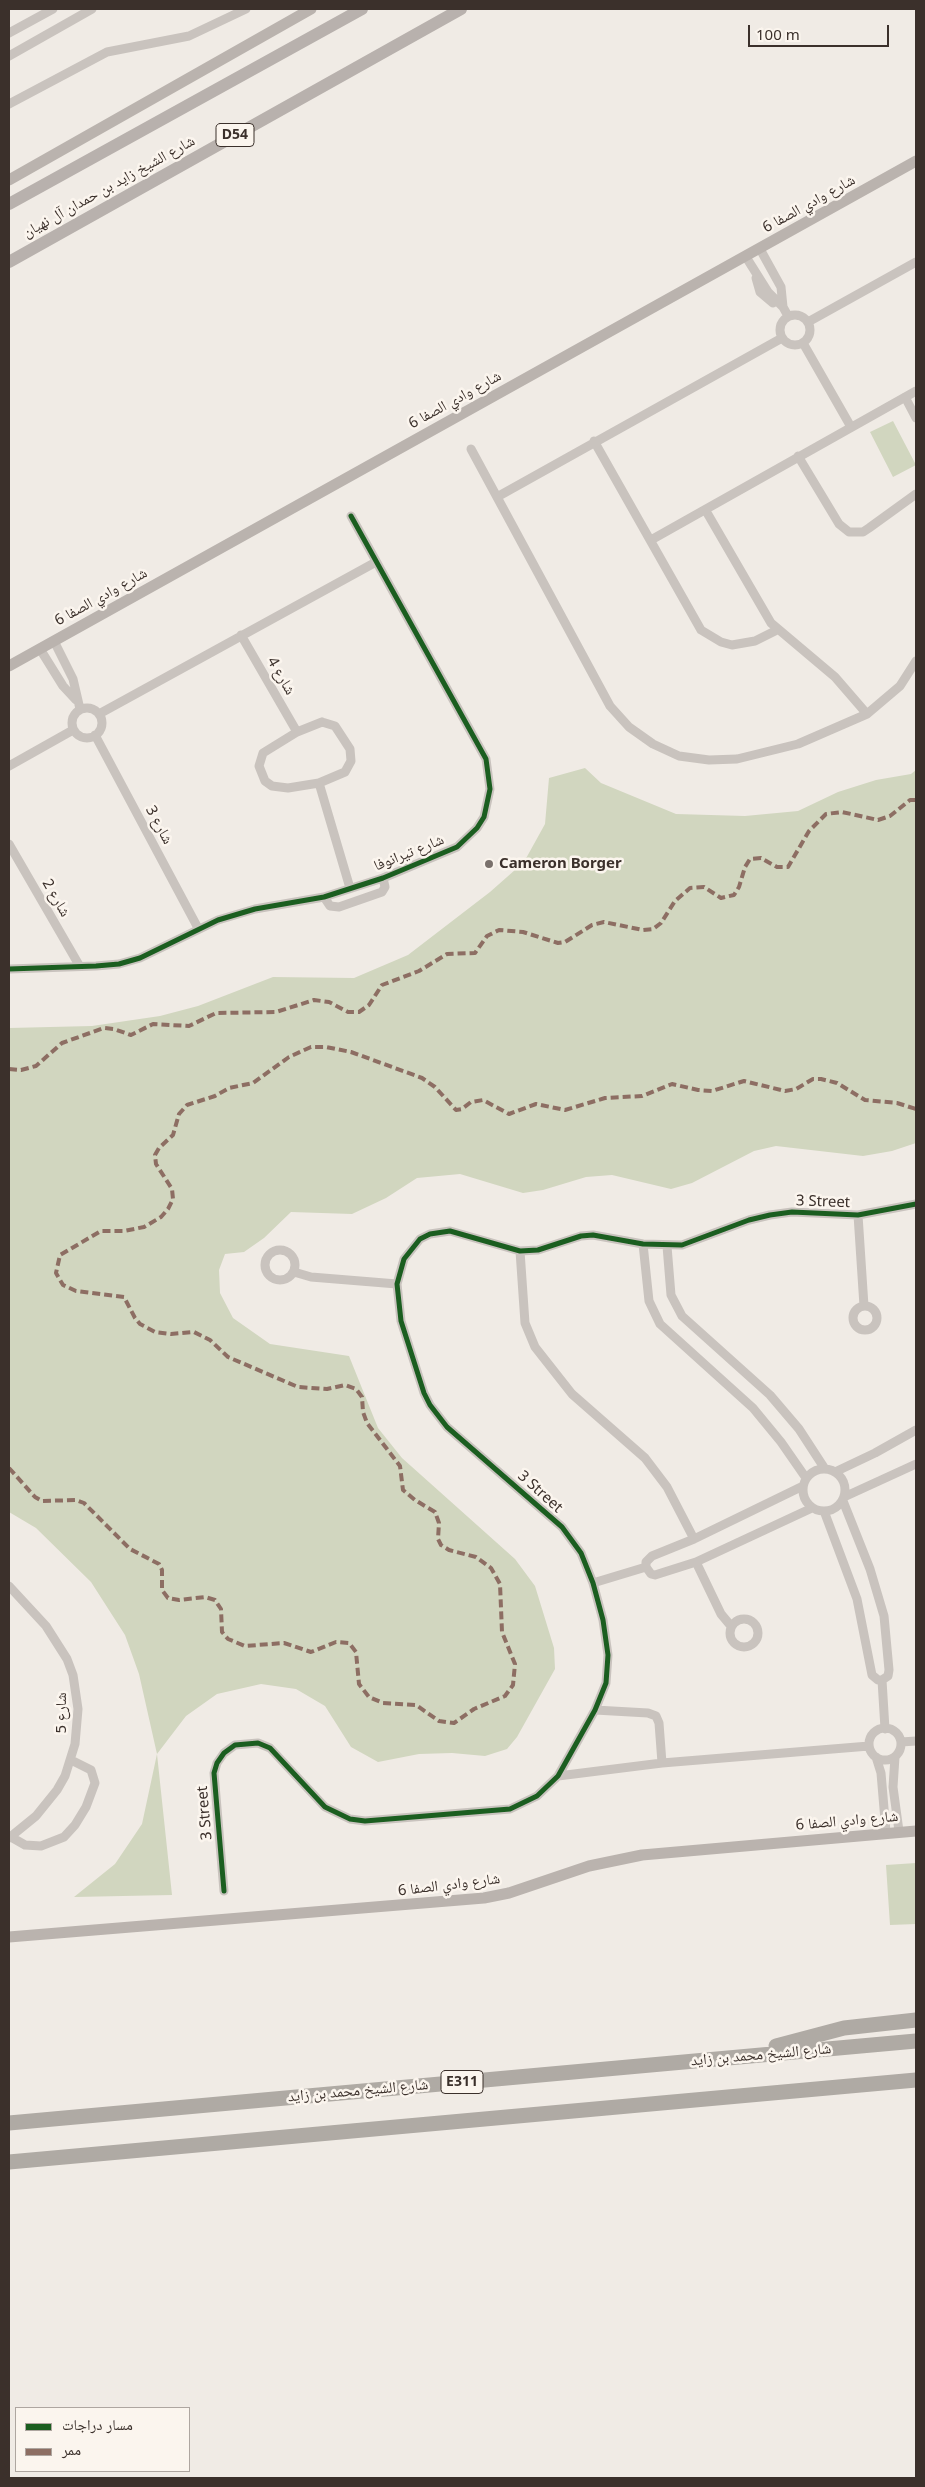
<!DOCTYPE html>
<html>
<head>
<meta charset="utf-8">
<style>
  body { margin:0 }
  #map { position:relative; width:925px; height:2487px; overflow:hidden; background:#f0ebe5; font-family:"Noto Sans","Noto Naskh Arabic",sans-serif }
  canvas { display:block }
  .frame { position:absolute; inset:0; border:10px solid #3b302b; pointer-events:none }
  .legend { position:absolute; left:15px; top:2407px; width:175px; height:65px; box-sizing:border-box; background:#fbf5ee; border:1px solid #aea6a0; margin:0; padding:6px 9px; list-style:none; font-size:15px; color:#3b302b }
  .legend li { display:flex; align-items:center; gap:10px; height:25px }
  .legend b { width:25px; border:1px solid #aea6a0 }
  .scale { position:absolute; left:748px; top:25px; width:141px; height:22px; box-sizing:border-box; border:2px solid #3b302b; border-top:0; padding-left:6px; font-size:15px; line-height:18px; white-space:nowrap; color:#3b302b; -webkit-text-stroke:4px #fbf5ee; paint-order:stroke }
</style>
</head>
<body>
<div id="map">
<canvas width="925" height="2487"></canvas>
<div class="frame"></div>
<ul class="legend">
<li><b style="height:6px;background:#1b5e20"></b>مسار دراجات</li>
<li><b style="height:6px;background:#8d6e63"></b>ممر</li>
</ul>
<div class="scale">100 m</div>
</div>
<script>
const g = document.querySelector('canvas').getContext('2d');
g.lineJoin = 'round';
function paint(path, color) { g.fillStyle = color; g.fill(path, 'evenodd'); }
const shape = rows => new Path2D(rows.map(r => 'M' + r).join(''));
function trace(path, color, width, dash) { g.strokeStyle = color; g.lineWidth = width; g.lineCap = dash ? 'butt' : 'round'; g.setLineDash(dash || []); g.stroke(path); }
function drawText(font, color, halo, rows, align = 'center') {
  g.font = font + ' "Noto Sans","Noto Naskh Arabic",sans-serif'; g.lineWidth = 5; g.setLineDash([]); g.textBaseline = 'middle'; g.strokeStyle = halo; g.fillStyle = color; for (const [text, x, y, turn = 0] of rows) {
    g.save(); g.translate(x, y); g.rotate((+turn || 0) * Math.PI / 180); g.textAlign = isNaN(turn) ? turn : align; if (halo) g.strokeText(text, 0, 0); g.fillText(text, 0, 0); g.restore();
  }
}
paint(shape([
  [893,421,916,465,893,477,870,432],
  [585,768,601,783,676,814,745,816,798,811,838,792,876,780,911,774,916,770,916,1143,892,1151,863,1156,776,1146,754,1151,692,1183,671,1189,612,1175,586,1177,543,1190,523,1193,460,1174,417,1178,386,1198,352,1214,291,1212,264,1238,244,1252,225,1254,219,1270,220,1293,233,1318,270,1344,349,1356,378,1428,402,1458,515,1559,535,1586,554,1648,555,1669,517,1737,507,1749,485,1756,452,1753,419,1754,378,1762,351,1747,325,1706,296,1689,261,1684,217,1694,186,1716,157,1754,172,1895,74,1897,115,1864,142,1824,157,1754,139,1674,125,1635,91,1582,36,1528,9,1512,9,1028,92,1026,160,1016,198,1006,273,977,354,978,408,955,490,892,524,862,545,824,549,778],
  [916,1863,916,1924,890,1925,886,1865]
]), '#d1d6bf');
trace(shape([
  [9,33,53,9],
  [9,56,92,9],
  [9,104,107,52,189,36,246,9],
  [760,249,781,287,783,307],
  [746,257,768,292,783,307,788,316],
  [756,278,760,292,773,303],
  '780 330a15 15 0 1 1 30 0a15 15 0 1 1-30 0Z',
  [808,322,916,262],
  [803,343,851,427],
  [905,397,916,418],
  [594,441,701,630,721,642,732,645,755,641,777,630],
  [471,449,610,706,629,727,653,744,679,756,709,760,737,759,798,744,867,714,900,686,916,661],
  [798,456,839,524,849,532,863,532,869,528,916,494],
  [497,497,782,338],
  [706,511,771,623,835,677,867,714],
  [651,540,916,391],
  [241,635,297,732],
  [54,641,73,679,80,709],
  [40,649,63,686,76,700],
  '72 723a15 15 0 1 1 30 0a15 15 0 1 1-30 0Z',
  [99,714,376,562],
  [322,722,335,726,350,749,351,761,345,772,319,783,288,788,272,786,265,781,259,766,263,753,297,732,322,722],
  [95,735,198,928],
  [9,766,73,730],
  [319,783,350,888],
  [9,844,79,965],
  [324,897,330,906,339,907,382,892,385,887,383,878],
  [9,969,96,966,119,964,140,958,218,920,255,909,324,897,383,878,457,847,477,828,484,817,490,789,486,759,351,516],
  [858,1215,864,1306],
  [643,1244,649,1301,660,1324,753,1408,781,1442,806,1478],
  [667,1246,671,1295,682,1316,770,1395,799,1429,825,1469],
  '265 1265a15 15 0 1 1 30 0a15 15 0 1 1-30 0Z',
  [520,1251,525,1323,535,1347,572,1394,645,1458,667,1487,694,1539],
  [294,1272,311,1277,397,1284],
  '853 1318a12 12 0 1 1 24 0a12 12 0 1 1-24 0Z',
  '803 1490a21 21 0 1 1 42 0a21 21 0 1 1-42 0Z',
  [835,1472,875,1453,916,1430],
  [803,1486,694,1539,652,1556,646,1562,646,1567,651,1574,655,1575,696,1562,812,1508],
  [844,1497,916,1464],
  [824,1511,857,1599,872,1675,878,1680,882,1680,888,1676,889,1670,884,1616,870,1569,843,1501],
  [696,1562,721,1614,731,1626],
  [593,1583,646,1567],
  [9,1586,46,1626,67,1659,73,1675,78,1709,75,1744,65,1776,57,1790,36,1816,9,1838],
  '730 1633a14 14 0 1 1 28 0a14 14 0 1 1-28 0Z',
  [882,1680,885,1729],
  [595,1710,648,1713,656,1716,659,1723,662,1763],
  '869 1744a16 16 0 1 1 32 0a16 16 0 1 1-32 0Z',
  [901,1742,916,1741],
  [876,1757,881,1773,886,1832],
  [895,1757,893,1787,899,1831],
  [558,1776,662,1763,869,1746],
  [11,1837,25,1845,41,1846,64,1837,75,1825,86,1807,95,1783,91,1770,71,1760],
  [224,1891,214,1773,217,1763,224,1753,235,1745,258,1743,270,1748,325,1807,350,1819,365,1821,510,1809,537,1796,558,1776,595,1710,606,1683,608,1655,603,1620,593,1583,581,1553,562,1527,447,1427,430,1405,424,1393,401,1321,397,1284,404,1259,420,1239,430,1234,450,1231,520,1251,538,1250,581,1236,593,1235,643,1244,682,1245,749,1220,770,1215,792,1212,858,1215,916,1204]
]), '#c9c3be', 9);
trace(shape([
  [9,180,311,9],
  [9,666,916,161],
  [9,1937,484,1898,509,1893,589,1866,642,1855,916,1831]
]), '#bab3ae', 11);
trace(shape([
  [9,204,362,9],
  [9,262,461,9]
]), '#b8b1ad', 12);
trace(shape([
  [776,2046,844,2028,916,2020],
  [9,2123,916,2041],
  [9,2162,916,2080]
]), '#afaaa4', 15);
trace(shape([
  [9,1069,21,1070,36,1066,62,1043,104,1028,114,1029,131,1035,153,1024,189,1026,216,1013,276,1012,314,1000,329,1002,348,1012,359,1012,369,1005,382,985,419,971,447,954,475,953,487,936,499,930,523,932,558,943,565,942,592,925,604,922,643,930,653,929,661,923,675,901,690,888,704,887,721,898,734,895,739,887,745,867,750,859,761,858,777,867,788,867,809,831,826,814,842,812,878,820,890,816,910,800,916,800],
  [9,1468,35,1497,42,1501,76,1500,84,1503,130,1549,159,1564,162,1570,162,1590,168,1598,179,1600,205,1597,215,1600,221,1609,222,1632,228,1639,245,1646,284,1643,311,1652,336,1642,349,1643,356,1652,359,1684,369,1697,383,1703,416,1705,439,1721,454,1723,474,1709,505,1696,513,1685,515,1664,502,1632,500,1584,491,1568,476,1557,449,1550,441,1545,438,1539,439,1523,435,1512,415,1500,403,1490,400,1466,367,1423,363,1412,362,1397,356,1389,345,1385,327,1389,298,1387,228,1357,210,1340,194,1332,171,1334,155,1332,140,1324,135,1318,124,1297,76,1291,63,1285,56,1273,60,1255,101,1231,124,1231,144,1227,161,1217,168,1209,173,1199,172,1189,156,1164,155,1155,159,1148,173,1135,179,1114,187,1105,215,1096,229,1088,253,1083,289,1057,311,1047,326,1047,351,1052,422,1078,435,1087,456,1110,462,1109,471,1102,483,1100,509,1114,536,1104,565,1110,605,1098,642,1096,672,1084,698,1090,712,1091,744,1081,785,1091,796,1089,813,1079,821,1079,837,1083,865,1100,897,1103,916,1109]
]), '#8d6e63', 4, [8, 4]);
trace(shape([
  [9,969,96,966,119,964,140,958,218,920,255,909,324,897,383,878,457,847,477,828,484,817,490,789,486,759,351,516],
  [224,1891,214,1773,217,1763,224,1753,235,1745,258,1743,270,1748,325,1807,350,1819,365,1821,510,1809,537,1796,558,1776,595,1710,606,1683,608,1655,603,1620,593,1583,581,1553,562,1527,447,1427,430,1405,424,1393,401,1321,397,1284,404,1259,420,1239,430,1234,450,1231,520,1251,538,1250,581,1236,593,1235,643,1244,682,1245,749,1220,770,1215,792,1212,858,1215,916,1204]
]), '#1b5e20', 5);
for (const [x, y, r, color] of [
  [489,864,5,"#7a716c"]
]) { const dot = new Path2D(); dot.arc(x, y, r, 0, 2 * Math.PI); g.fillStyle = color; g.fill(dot); trace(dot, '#fbf5ee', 2); }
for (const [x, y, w] of [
  [235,135,38],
  [462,2082,42]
]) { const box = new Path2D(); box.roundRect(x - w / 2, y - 11.5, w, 23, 4); g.fillStyle = '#fbf5ee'; g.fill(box); trace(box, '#3b302b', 1); }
drawText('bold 14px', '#3b302b', null, [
  ["D54",235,135],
  ["E311",462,2082]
]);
drawText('15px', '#3b302b', '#fbf5ee', [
  ["شارع الشيخ زايد بن حمدان آل نهيان",109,187,-29],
  ["شارع وادي الصفا 6",809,204,-29],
  ["شارع وادي الصفا 6",455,400,-29],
  ["شارع وادي الصفا 6",101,597,-29],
  ["شارع 4",281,676,60],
  ["شارع 3",159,825,62],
  ["شارع تيرانوفا",409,853,-22],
  ["شارع 2",56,898,60],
  ["3 Street",823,1202,2],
  ["3 Street",540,1492,42],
  ["شارع 5",62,1713,-90],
  ["3 Street",205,1813,-95],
  ["شارع وادي الصفا 6",847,1821,-5],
  ["شارع وادي الصفا 6",449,1885,-7],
  ["شارع الشيخ محمد بن زايد",761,2055,-5],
  ["شارع الشيخ محمد بن زايد",358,2091,-5]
]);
drawText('bold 15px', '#3b302b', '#fbf5ee', [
  ["Cameron Borger",499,864]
], 'left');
</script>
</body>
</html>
